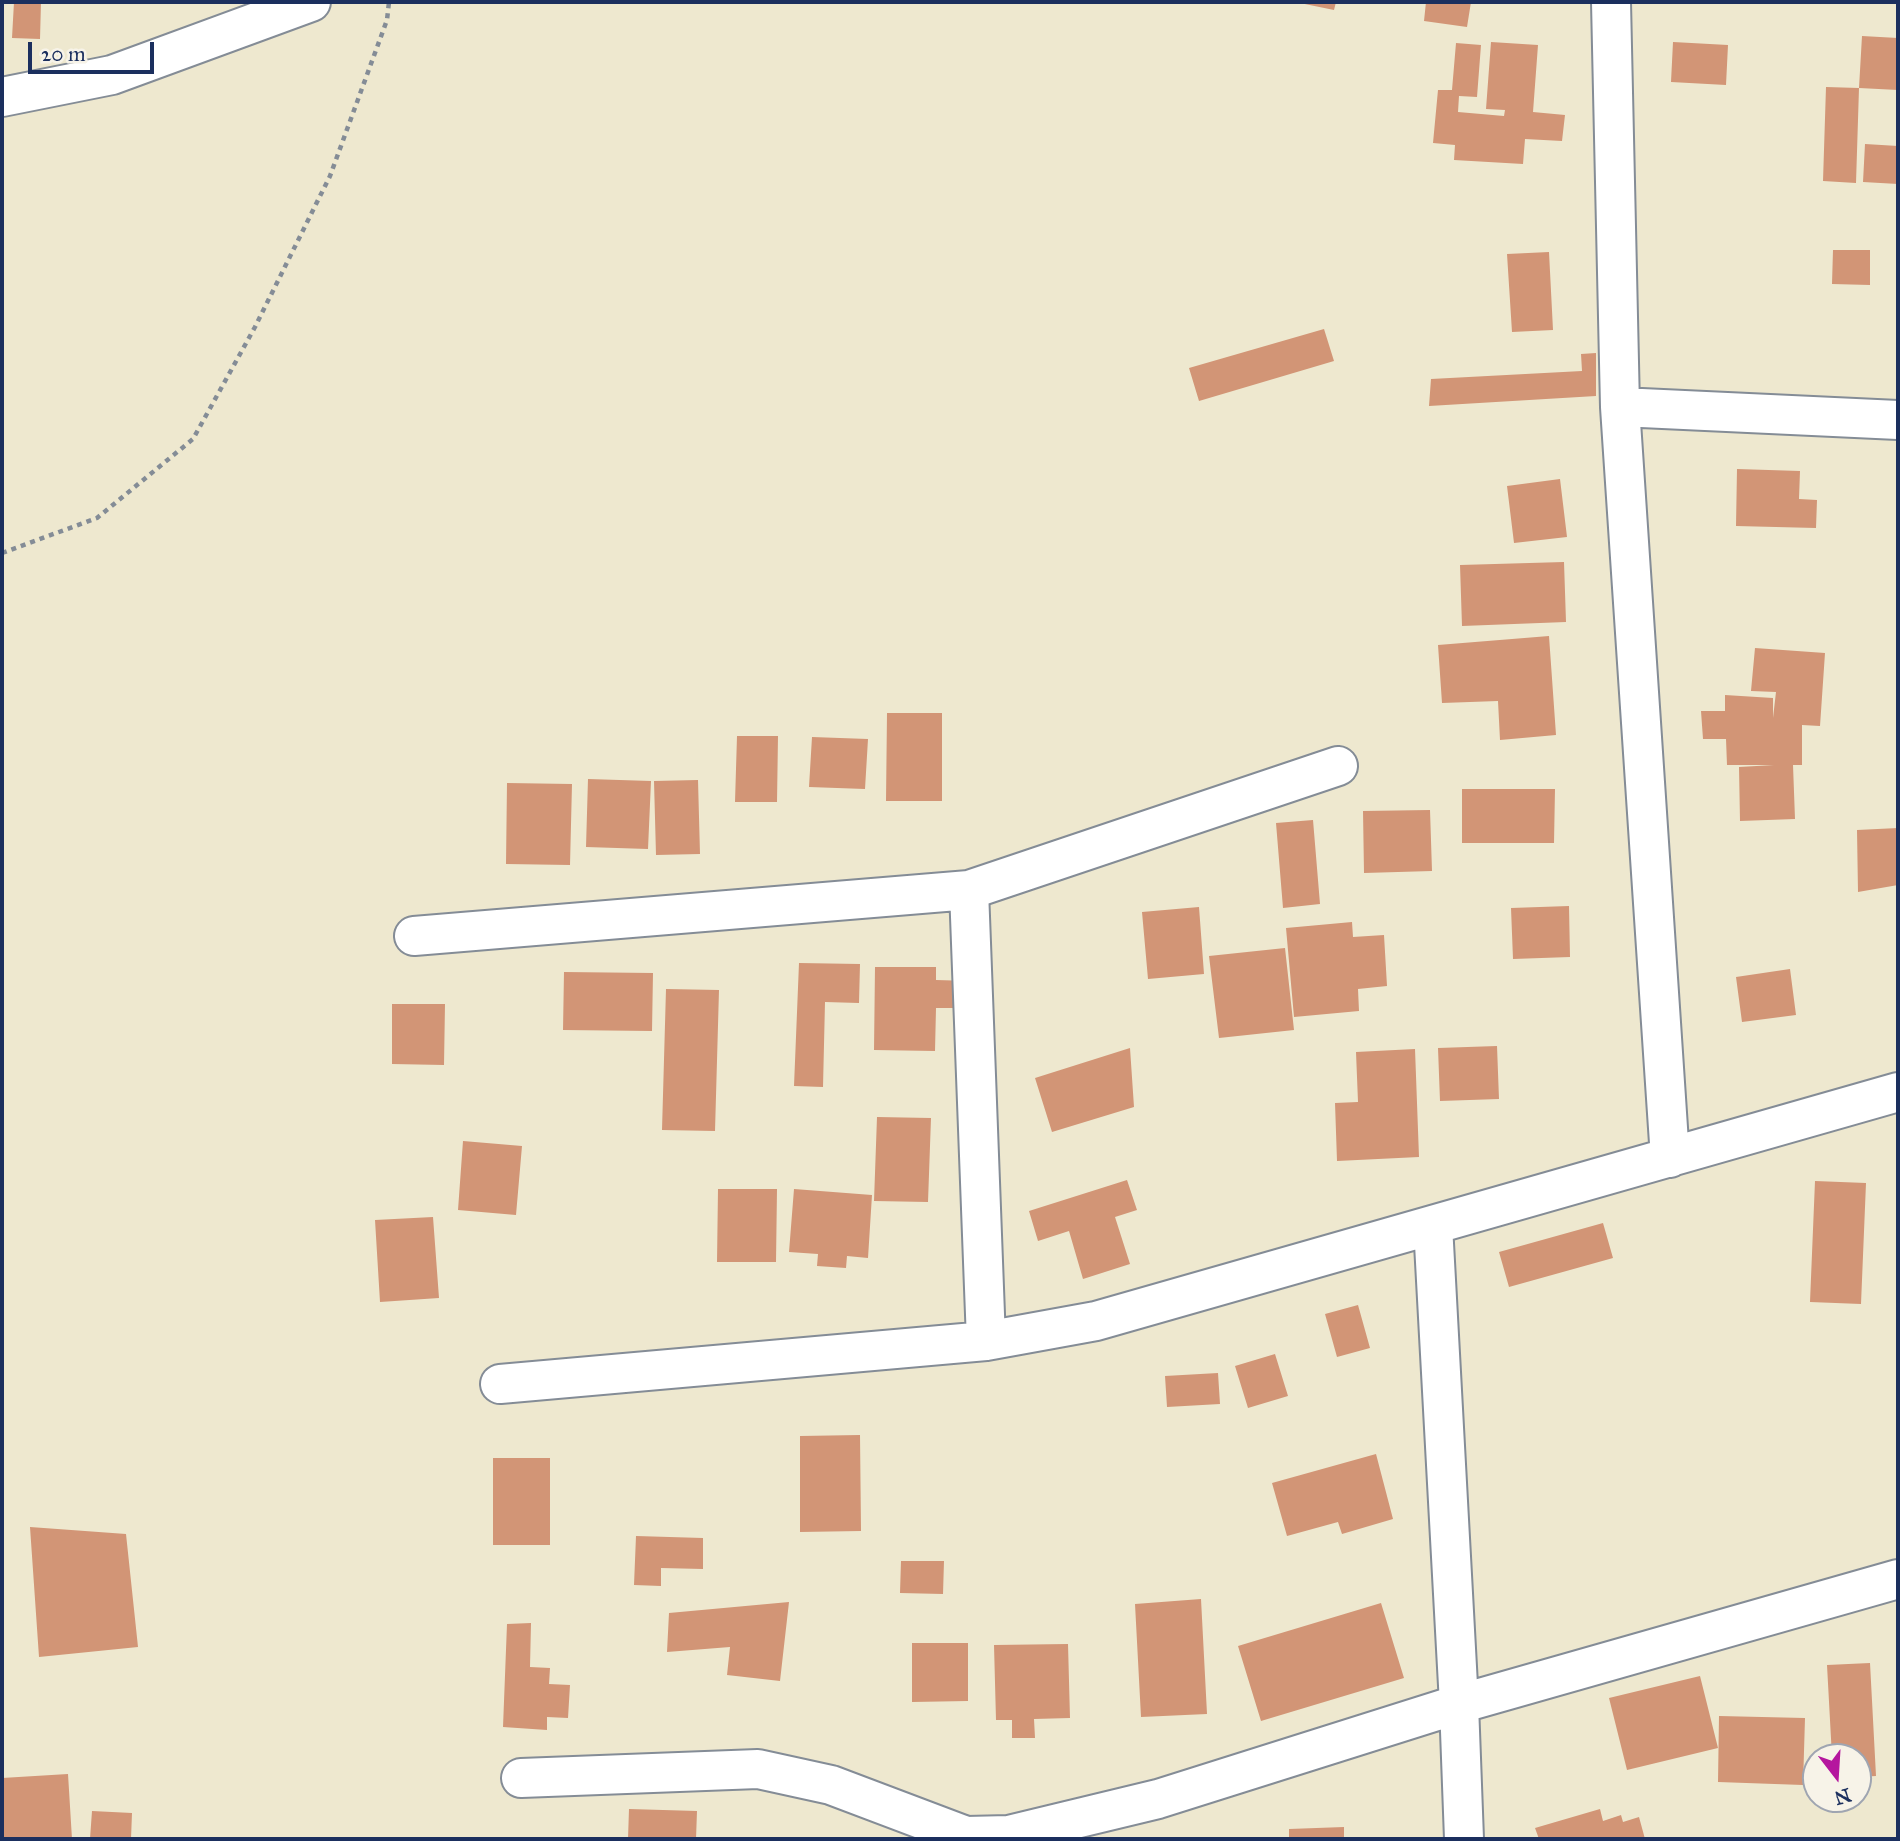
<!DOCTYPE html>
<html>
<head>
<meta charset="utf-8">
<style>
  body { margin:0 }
  #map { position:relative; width:1900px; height:1841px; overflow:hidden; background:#eee8cf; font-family:"IM FELL Great Primer",serif }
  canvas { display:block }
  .frame { position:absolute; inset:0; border:4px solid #1b2f5e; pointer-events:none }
  .north { position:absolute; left:1802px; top:1743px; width:70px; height:70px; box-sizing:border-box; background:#f7f3e8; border:2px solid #9fa5b1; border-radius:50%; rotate:163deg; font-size:19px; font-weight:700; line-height:28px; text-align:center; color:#1b2f5e }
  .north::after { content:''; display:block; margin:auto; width:24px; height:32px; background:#b5179e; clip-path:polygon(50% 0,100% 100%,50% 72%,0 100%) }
  .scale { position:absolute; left:28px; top:42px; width:126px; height:32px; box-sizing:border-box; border:4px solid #1b2f5e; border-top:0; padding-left:9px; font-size:21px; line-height:24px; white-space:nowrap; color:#1b2f5e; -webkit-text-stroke:5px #f7f3e8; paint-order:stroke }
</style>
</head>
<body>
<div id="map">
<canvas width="1900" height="1841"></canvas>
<div class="frame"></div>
<div class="north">N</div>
<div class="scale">20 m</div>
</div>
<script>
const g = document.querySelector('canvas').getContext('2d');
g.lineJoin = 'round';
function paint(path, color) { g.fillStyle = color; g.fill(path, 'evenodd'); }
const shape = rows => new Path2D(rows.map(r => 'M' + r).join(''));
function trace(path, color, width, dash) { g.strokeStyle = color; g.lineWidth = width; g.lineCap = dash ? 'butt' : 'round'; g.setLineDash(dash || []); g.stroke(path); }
paint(shape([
  [14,2,41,2,40,39,12,38],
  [1295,2,1336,2,1334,10],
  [1426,2,1471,2,1467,27,1424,21],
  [1862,36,1898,38,1898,90,1859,88],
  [1491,42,1538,45,1533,112,1565,115,1562,141,1525,139,1523,164,1454,160,1455,145,1433,143,1438,90,1452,90,1456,43,1481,45,1477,97,1459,96,1458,112,1504,116,1505,110,1486,109],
  [1673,42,1728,45,1726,85,1671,82],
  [1826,87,1859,88,1856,183,1823,181],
  [1865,144,1898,146,1898,184,1863,182],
  [1833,250,1870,250,1870,285,1832,284],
  [1549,252,1553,330,1512,332,1507,254],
  [1324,329,1334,361,1199,401,1189,368],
  [1596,353,1596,396,1429,406,1431,379,1582,371,1581,354],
  [1737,469,1800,471,1799,499,1817,500,1816,528,1736,526],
  [1560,479,1567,537,1514,543,1507,486],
  [1564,562,1566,622,1462,626,1460,565],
  [1549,636,1556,735,1500,740,1498,701,1442,703,1438,645],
  [1755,648,1825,653,1820,726,1802,725,1802,765,1793,765,1795,819,1740,821,1739,767,1774,765,1727,765,1726,739,1703,739,1701,711,1725,711,1725,695,1773,698,1773,718,1776,692,1751,691],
  [887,713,942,713,942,801,886,801],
  [737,736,778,736,777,802,735,802],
  [812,737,868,739,865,789,809,787],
  [588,779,651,781,648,849,586,847],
  [698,780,700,854,656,855,654,781],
  [507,783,572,784,570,865,506,864],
  [1462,789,1555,789,1554,843,1462,843],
  [1430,810,1432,871,1364,873,1363,811],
  [1313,820,1320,904,1283,908,1276,823],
  [1898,828,1898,885,1858,892,1857,830],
  [1569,906,1570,957,1513,959,1511,908],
  [1199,907,1204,974,1148,979,1142,912],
  [1352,922,1353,937,1384,935,1387,986,1358,989,1359,1011,1294,1017,1286,928],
  [1285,948,1294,1030,1219,1038,1209,956],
  [799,963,860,964,859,1003,825,1002,823,1087,794,1086],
  [875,967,936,967,936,980,970,981,970,1008,936,1008,935,1051,874,1050],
  [1790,969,1796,1015,1742,1022,1736,977],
  [564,972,653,973,652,1031,563,1030],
  [666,989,719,990,715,1131,662,1130],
  [392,1004,445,1004,444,1065,392,1064],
  [1497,1046,1499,1099,1440,1101,1438,1048],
  [1130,1048,1134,1107,1052,1132,1035,1078],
  [1415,1049,1419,1157,1337,1161,1335,1103,1358,1102,1356,1052],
  [877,1117,931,1118,928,1202,874,1201],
  [463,1141,522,1146,516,1215,458,1210],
  [1127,1180,1137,1210,1115,1217,1130,1264,1083,1279,1069,1231,1038,1241,1029,1211],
  [1815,1181,1866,1183,1861,1304,1810,1302],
  [718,1189,777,1189,776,1262,717,1262],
  [794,1189,872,1195,868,1258,847,1256,846,1268,817,1266,818,1254,789,1252],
  [433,1217,439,1298,380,1302,375,1220],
  [1603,1223,1613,1258,1509,1287,1499,1252],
  [1358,1305,1370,1348,1337,1357,1325,1314],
  [1275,1354,1288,1396,1248,1408,1235,1366],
  [1218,1373,1220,1404,1167,1407,1165,1376],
  [860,1435,861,1531,800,1532,800,1436],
  [1376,1454,1393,1519,1342,1534,1338,1522,1287,1536,1272,1483],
  [493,1458,550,1458,550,1545,493,1545],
  [30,1527,126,1534,138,1647,39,1657],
  [636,1536,703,1538,703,1569,661,1568,661,1586,634,1585],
  [901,1561,944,1561,943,1594,900,1593],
  [1201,1599,1207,1714,1141,1717,1135,1604],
  [789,1602,780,1681,727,1675,730,1647,667,1652,669,1613],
  [1381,1603,1404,1678,1261,1721,1238,1646],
  [531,1623,530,1667,550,1668,549,1684,570,1685,568,1718,547,1717,547,1730,503,1727,507,1624],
  [912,1643,968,1643,968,1701,912,1702],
  [1068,1644,1070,1718,1034,1719,1035,1738,1012,1738,1012,1720,996,1720,994,1645],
  [1870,1663,1876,1776,1858,1777,1858,1757,1832,1757,1827,1665],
  [1700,1676,1718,1748,1627,1770,1609,1698],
  [1719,1716,1805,1718,1803,1785,1718,1782],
  [68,1774,72,1839,2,1839,2,1778],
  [629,1809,697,1811,696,1839,628,1839],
  [1600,1809,1603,1821,1621,1815,1623,1822,1639,1817,1645,1839,1539,1839,1535,1828],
  [92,1811,132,1813,131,1839,90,1839],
  [1344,1827,1344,1839,1289,1839,1289,1829]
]), '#d29576');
const minor = shape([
  [1611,2,1620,407,1670,1158],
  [2,97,112,75,311,2],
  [1620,407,1898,420],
  [414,936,969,890],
  [1433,1225,1459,1704,1464,1839],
  [986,1341,969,890,1338,766],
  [500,1384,986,1341,1096,1321,1898,1092],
  [521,1778,758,1769,831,1785,966,1836,1009,1835,1158,1799,1459,1704,1898,1579]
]);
trace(minor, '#848c96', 42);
trace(shape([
  [2,553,97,518,193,439,255,327,330,176,387,20,389,2]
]), '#848c96', 4.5, [5, 5]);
trace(minor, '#fff', 38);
</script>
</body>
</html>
